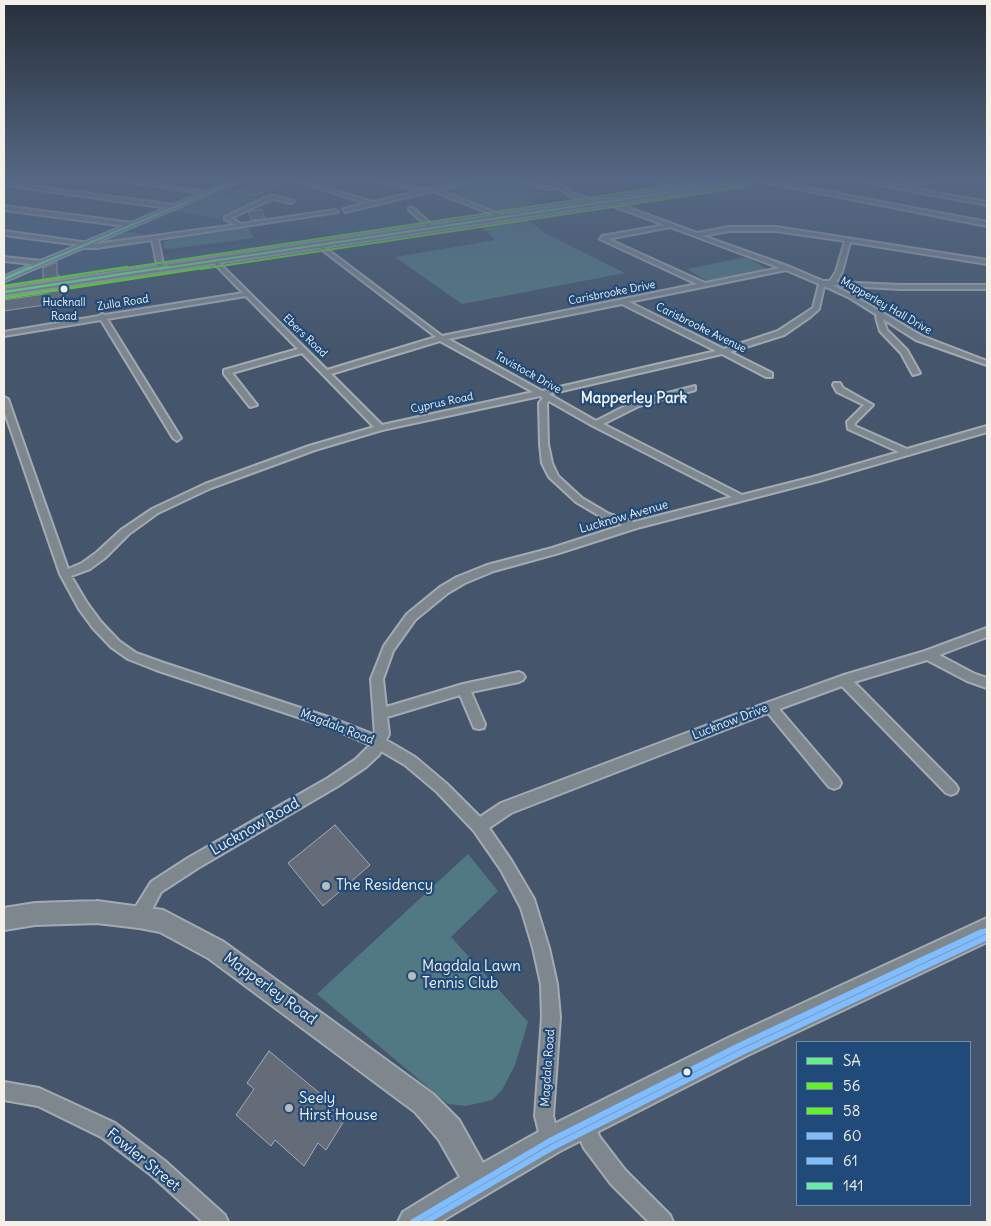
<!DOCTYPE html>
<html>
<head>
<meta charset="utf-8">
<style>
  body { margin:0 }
  #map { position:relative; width:991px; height:1226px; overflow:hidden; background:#45566c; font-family:Delius,sans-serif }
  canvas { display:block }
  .frame { position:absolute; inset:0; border:5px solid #f4f1e8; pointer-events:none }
  .legend { position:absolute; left:796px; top:1041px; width:175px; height:165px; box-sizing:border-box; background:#1f4a7a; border:1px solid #748da6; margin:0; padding:6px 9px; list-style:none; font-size:15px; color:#f4f1e8 }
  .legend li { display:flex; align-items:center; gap:10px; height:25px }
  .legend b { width:25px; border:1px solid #748da6 }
</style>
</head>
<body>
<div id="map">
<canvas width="991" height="1226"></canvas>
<div class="frame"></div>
<ul class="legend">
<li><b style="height:6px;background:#6aed8b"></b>SA</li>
<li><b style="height:6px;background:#62f126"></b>56</li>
<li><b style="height:6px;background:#62f126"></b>58</li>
<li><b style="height:6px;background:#80bdff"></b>60</li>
<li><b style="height:6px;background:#80bdff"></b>61</li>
<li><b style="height:6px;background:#66eda8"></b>141</li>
</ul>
</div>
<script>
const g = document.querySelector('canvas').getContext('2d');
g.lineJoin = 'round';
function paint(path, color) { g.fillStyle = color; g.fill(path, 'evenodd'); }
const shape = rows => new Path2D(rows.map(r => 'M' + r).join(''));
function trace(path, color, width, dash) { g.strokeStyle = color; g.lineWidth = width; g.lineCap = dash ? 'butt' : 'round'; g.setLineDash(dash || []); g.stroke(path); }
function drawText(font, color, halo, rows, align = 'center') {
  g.font = font + ' Delius,sans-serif'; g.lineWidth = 4.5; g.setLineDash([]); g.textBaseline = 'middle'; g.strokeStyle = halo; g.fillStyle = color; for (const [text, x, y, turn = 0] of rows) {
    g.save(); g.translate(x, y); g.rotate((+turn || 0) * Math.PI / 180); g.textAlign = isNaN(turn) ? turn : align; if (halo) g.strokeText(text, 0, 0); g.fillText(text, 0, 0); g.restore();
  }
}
paint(shape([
  [222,192,260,199,221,217,230,226,160,236,132,229],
  [4,210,121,226,4,275],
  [373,216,381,222,415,217,426,225,331,239,321,226,284,229,281,223,320,218,331,222],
  [289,237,293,245,4,289,4,283,83,250,150,240,153,256]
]), '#425c7c');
paint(shape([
  [480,180,508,180,506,182,532,188,547,195,529,201,547,207,501,215,442,191],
  [222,192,260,199,217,218,177,211],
  [524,217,545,233,625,273,462,304,395,257,495,240,479,225],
  [248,227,254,238,170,249,164,248,163,242,177,237],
  [130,232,152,236,96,244,122,233],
  [746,257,767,269,707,281,687,269],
  [468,854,498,891,451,937,528,1022,515,1065,502,1090,492,1100,466,1106,448,1104,317,994]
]), '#517983');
const building = shape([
  [271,180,281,180,283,184,255,196,234,192,271,180],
  [261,209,265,219,252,220,248,212,261,209],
  [57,262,57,275,59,275,60,279,43,281,43,268,57,262],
  [61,288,63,306,44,291,61,288],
  [45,294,45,305,4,311,4,300,45,294],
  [335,825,370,865,323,906,288,863,335,825],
  [269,1051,347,1116,326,1150,318,1143,304,1166,275,1140,271,1146,236,1115,254,1089,247,1083,269,1051]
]);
paint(building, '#646c79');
trace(building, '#a3aab2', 1);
const street = shape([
  [116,180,130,180,212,193,210,194,116,180],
  [292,180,300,180,373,202,420,191,373,180,383,180,424,190,467,180,476,180,439,190,506,217,501,218,433,191,345,212,343,209,367,203,292,180],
  [526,180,546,187,555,186,548,180,554,180,571,192,599,203,594,204,567,194,559,188,546,189,521,181,526,180],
  [650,180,656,180,677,191,673,192,650,180],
  [754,180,765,180,987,222,987,226,754,180],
  [854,180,865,180,987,202,987,205,854,180],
  [928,180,942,180,904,186,902,185,928,180],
  [4,183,175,205,178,207,175,209,4,185,4,183],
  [271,195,294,201,291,203,272,199,231,218,241,224,335,210,338,212,158,239,164,269,161,271,158,269,152,240,96,248,82,248,79,246,80,245,4,235,4,231,96,244,235,225,225,219,225,217,271,195],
  [607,200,697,233,729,227,776,227,987,260,987,264,850,242,842,272,836,282,900,285,987,285,987,289,900,289,832,285,854,296,922,336,987,361,987,365,916,340,883,319,887,330,907,350,920,373,913,375,901,353,880,331,876,317,877,315,850,298,824,286,819,309,810,317,784,335,730,352,772,373,772,377,766,377,722,354,549,394,552,396,596,421,633,402,695,386,695,390,639,406,603,424,742,495,813,477,899,452,848,429,847,422,864,405,837,392,833,385,834,383,840,383,843,388,873,405,855,423,855,426,907,449,987,426,987,432,819,481,637,528,559,553,494,571,465,583,448,593,415,620,393,651,383,679,386,707,463,684,519,672,523,674,525,677,523,680,519,682,471,692,485,724,484,728,479,729,474,728,460,695,387,717,389,734,386,740,415,757,447,784,480,817,501,803,766,703,844,675,925,651,987,628,987,637,939,655,975,674,987,678,987,688,967,681,927,660,854,682,956,785,958,789,956,793,951,795,946,793,842,686,779,709,839,779,841,783,839,787,834,789,829,787,768,713,511,813,489,828,511,860,534,899,549,948,557,984,560,1017,553,1116,560,1141,557,1148,550,1151,543,1148,535,1116,542,1017,541,984,533,948,521,908,501,870,474,831,437,792,405,765,381,751,379,755,366,767,338,786,198,868,161,892,145,923,139,925,133,923,131,917,133,911,151,882,188,858,328,778,356,759,370,745,331,728,156,670,128,659,111,647,93,628,79,609,60,574,4,410,4,397,8,399,68,569,82,563,97,552,121,530,152,509,205,484,309,446,374,427,302,353,232,373,257,405,250,407,224,374,224,370,298,349,246,296,107,319,181,438,177,441,173,438,101,320,4,336,4,332,99,316,102,314,105,315,243,293,213,262,212,261,215,259,327,370,436,337,317,246,319,243,442,336,697,284,600,239,602,236,665,225,605,203,607,200],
  [670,227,780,268,705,283,608,239,670,227],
  [729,231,776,231,845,241,836,272,830,281,823,281,790,267,703,236,729,231],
  [786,270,819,284,813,308,778,331,724,349,629,302,786,270],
  [622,304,716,351,542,391,448,339,622,304],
  [440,341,533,392,382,425,331,374,440,341],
  [540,396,543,398,539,403,540,444,542,463,549,477,576,502,603,518,623,525,552,548,487,565,457,577,440,587,407,614,384,646,371,679,375,735,334,719,164,663,136,653,119,641,101,622,87,603,71,576,90,569,105,558,129,534,158,513,211,488,315,450,382,430,540,396],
  [549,401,593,426,732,497,634,522,609,514,582,498,558,476,552,463,548,444,547,403,549,401],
  [4,206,133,223,136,225,133,227,4,210,4,206],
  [409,208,413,208,434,227,434,229,430,229,409,210,409,208],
  [4,257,42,261,45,263,42,265,4,261,4,257],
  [4,1082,39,1088,115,1123,165,1161,225,1215,228,1222,203,1222,151,1175,101,1137,38,1106,4,1100,4,1082],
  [586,1116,593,1118,599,1136,625,1170,670,1215,673,1222,649,1222,611,1184,584,1148,581,1141,577,1125,579,1118,586,1116]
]);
const secondary = shape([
  [97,901,163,910,224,942,433,1094,459,1120,483,1163,540,1131,730,1037,987,918,987,942,748,1055,560,1151,440,1222,398,1222,403,1212,460,1177,439,1140,415,1112,208,958,160,932,139,928,97,923,35,925,4,930,4,908,35,903,97,901]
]);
const primary = shape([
  [232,180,243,180,4,282,4,276,232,180]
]);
const highway = shape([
  [732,180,755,180,751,183,4,295,4,289,732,180]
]);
trace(street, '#a3aab2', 4);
trace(secondary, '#a3aab2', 4);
trace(primary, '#a3aab2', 3);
trace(highway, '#a3aab2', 4);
paint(street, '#7e878e');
paint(secondary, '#7e878e');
paint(primary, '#838a90');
paint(highway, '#838a90');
trace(shape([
  [159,269,750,180]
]), '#6aed8b', 2);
trace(shape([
  [4,292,168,267]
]), '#6aed8b', 2.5);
trace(shape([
  [201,269,752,186]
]), '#62f126', 2);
trace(shape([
  [5,298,209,267]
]), '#62f126', 2.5);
trace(shape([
  [119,269,707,180]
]), '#62f126', 2);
trace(shape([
  [4,286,127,267]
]), '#62f126', 2.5);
trace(shape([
  [979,934,987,930]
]), '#80bdff', 5);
trace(shape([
  [413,1222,550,1141,739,1046,982,932]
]), '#80bdff', 6);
trace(shape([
  [425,1222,553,1147,742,1052,987,937]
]), '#80bdff', 6);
trace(shape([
  [28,269,238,180]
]), '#66eda8', 2);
trace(shape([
  [4,279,31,267]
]), '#66eda8', 2.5);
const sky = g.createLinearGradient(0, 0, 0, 352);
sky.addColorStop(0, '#262f3b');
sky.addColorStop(0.51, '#566883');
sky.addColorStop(1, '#56688300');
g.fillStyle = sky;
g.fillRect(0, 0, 991, 352);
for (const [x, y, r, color] of [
  [64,289,4.5,"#f4f1e8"],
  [326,886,5,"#b7bbbd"],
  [412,976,5,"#b7bbbd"],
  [687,1072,4.5,"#f4f1e8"],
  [289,1108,5,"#b7bbbd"]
]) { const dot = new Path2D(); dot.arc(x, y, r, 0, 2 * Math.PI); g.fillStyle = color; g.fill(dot); trace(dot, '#1f4a7a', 2); }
drawText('11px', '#f4f1e8', '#1f4a7a', [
  ["Carisbrooke Drive",612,293,-11],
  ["Zulla Road",123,303,-9],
  ["Mapperley Hall Drive",886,306,30],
  ["Carisbrooke Avenue",701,328,26],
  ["Ebers Road",305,336,44],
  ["Tavistock Drive",528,373,29],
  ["Cyprus Road",442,403,-12]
]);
drawText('11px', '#f4f1e8', '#1f4a7a', [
  ["Hucknall",64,303],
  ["Road",64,317]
]);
drawText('12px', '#f4f1e8', '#1f4a7a', [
  ["Lucknow Avenue",624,517,-16],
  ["Lucknow Drive",730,722,-21],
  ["Magdala Road",337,727,21],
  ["Magdala Road",548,1068,-86]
]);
drawText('bold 15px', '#f4f1e8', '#1f4a7a', [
  ["Mapperley Park",634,399]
]);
drawText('15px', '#f4f1e8', '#1f4a7a', [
  ["Lucknow Road",255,827,-30],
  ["Mapperley Road",270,989,36],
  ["Fowler Street",143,1160,39]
]);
drawText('15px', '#f4f1e8', '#1f4a7a', [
  ["The Residency",336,886],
  ["Magdala Lawn",422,967],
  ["Tennis Club",422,984],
  ["Seely",299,1099],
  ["Hirst House",299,1116]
], 'left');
</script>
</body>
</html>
